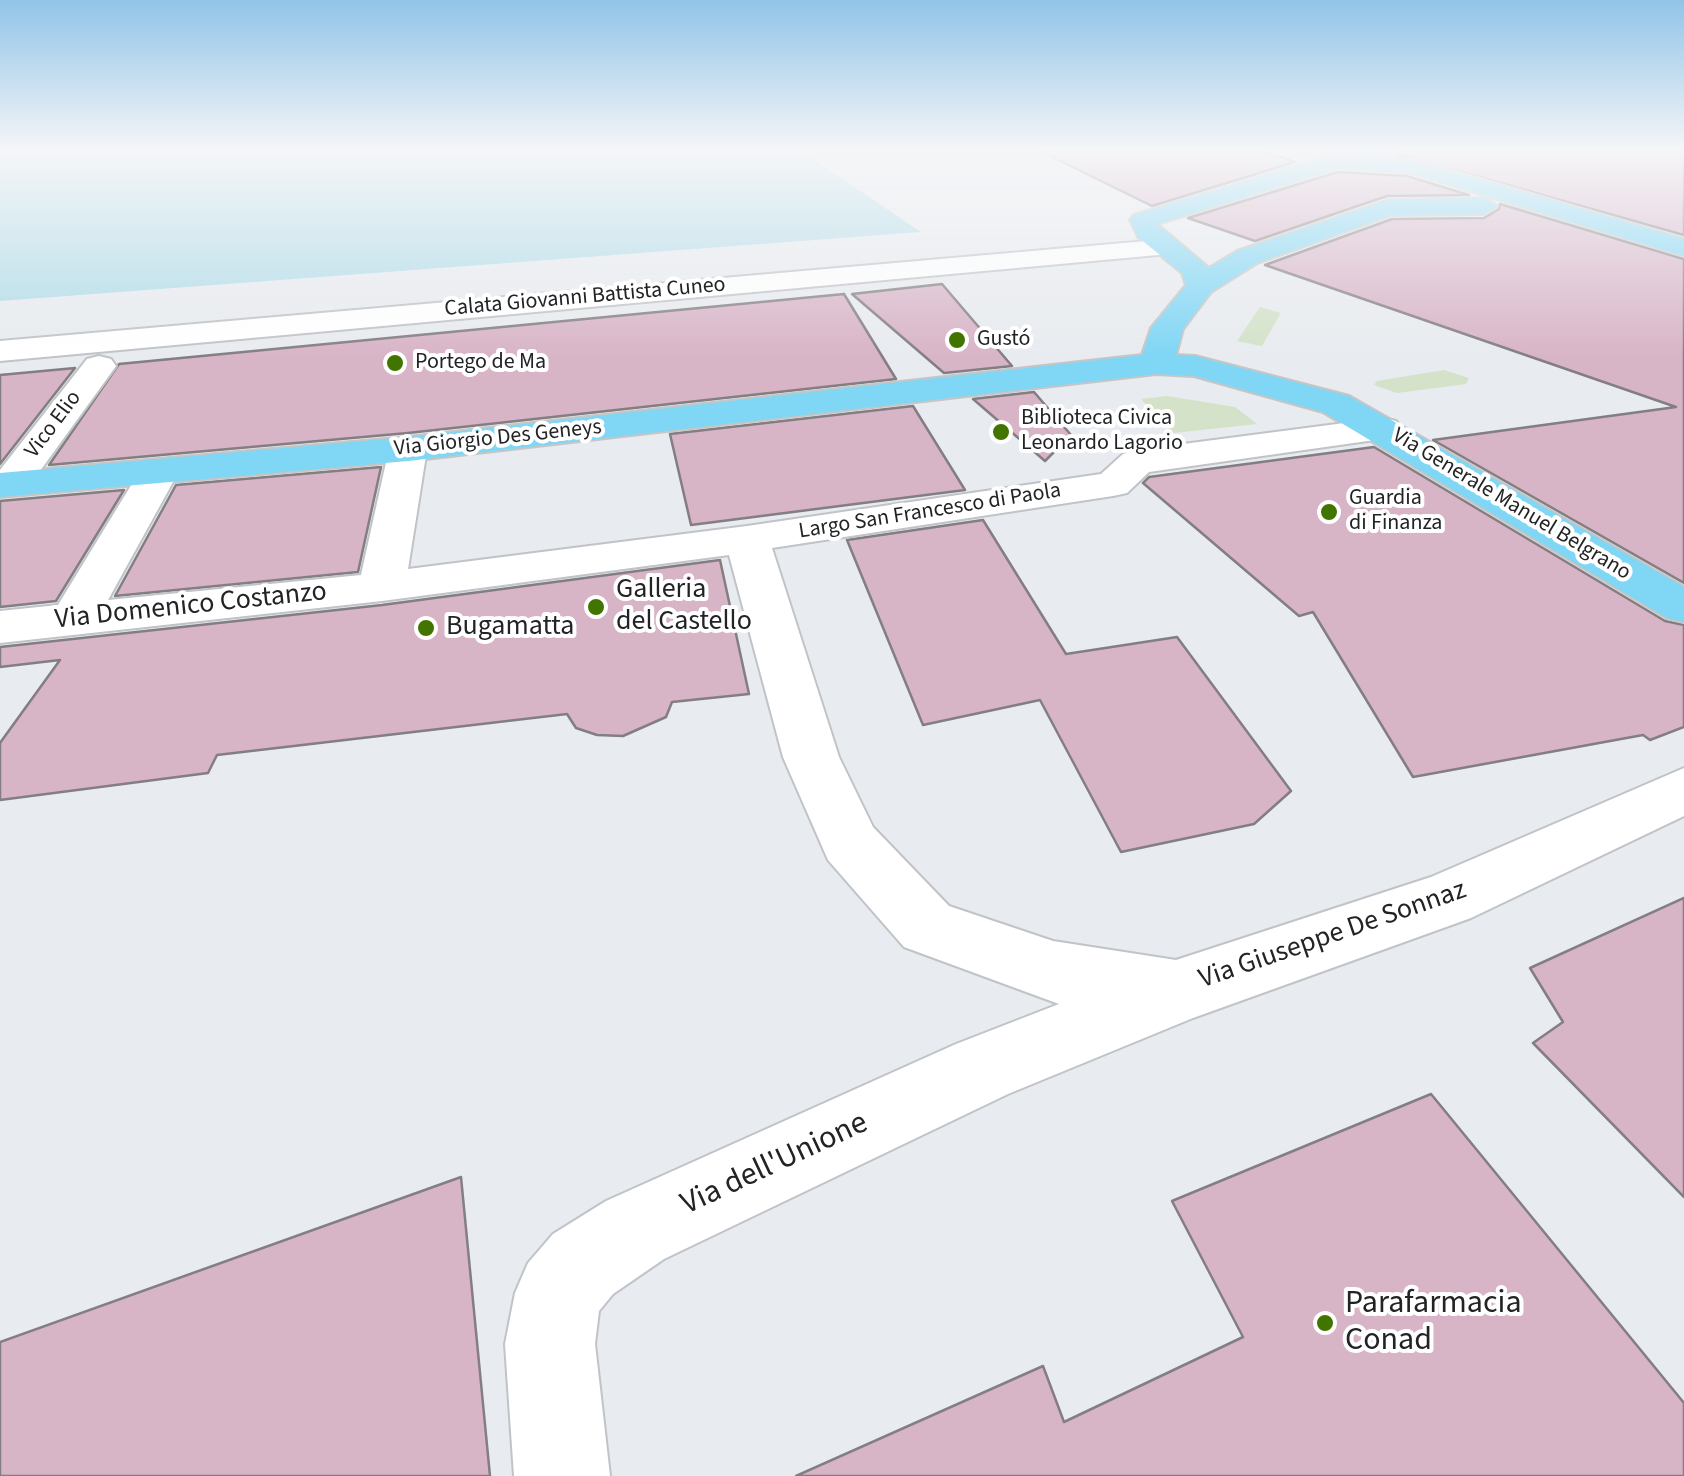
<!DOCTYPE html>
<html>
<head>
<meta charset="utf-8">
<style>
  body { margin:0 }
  canvas { display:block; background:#e8ebef }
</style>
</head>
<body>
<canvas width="1684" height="1476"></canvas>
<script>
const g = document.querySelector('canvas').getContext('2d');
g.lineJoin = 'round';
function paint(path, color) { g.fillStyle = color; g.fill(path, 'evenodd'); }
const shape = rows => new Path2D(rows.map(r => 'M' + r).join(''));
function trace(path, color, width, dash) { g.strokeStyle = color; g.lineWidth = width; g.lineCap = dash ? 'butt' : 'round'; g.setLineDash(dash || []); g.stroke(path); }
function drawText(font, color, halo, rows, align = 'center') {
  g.font = font + ' "Source Sans 3",sans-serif'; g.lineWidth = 8; g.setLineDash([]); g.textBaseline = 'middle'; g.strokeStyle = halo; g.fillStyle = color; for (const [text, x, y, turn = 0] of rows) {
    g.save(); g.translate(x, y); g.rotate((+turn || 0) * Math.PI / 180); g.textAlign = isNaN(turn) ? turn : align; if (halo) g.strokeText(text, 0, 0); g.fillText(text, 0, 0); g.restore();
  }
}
paint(shape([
  [1260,307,1281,313,1262,346,1237,341],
  [1444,370,1469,378,1466,384,1397,393,1374,385,1377,381],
  [1167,396,1235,407,1257,424,1173,433,1141,399]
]), '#d3e2c8');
paint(shape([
  [0,151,801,151,921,232,0,301]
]), '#afdbe7');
const building = shape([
  [1040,151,1265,151,1295,162,1152,206,1040,151],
  [1398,151,1684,151,1684,235,1398,154,1398,151],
  [1338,172,1407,176,1469,195,1387,196,1255,241,1188,218,1338,172],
  [1500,204,1684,259,1684,583,1433,440,1676,407,1265,265,1392,219,1484,218,1499,209,1500,204],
  [942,284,1012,366,944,373,852,294,942,284],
  [844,294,896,379,408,433,49,465,119,364,844,294],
  [75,368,0,464,0,375,75,368],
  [1034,392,1071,435,1045,461,973,399,1034,392],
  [913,406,965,490,691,525,670,434,913,406],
  [1374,447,1665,621,1684,625,1684,727,1650,740,1643,735,1413,777,1313,612,1299,616,1143,483,1149,477,1374,447],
  [381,467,358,572,115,596,176,485,381,467],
  [124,490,56,601,0,607,0,501,124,490],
  [983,520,1066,654,1177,637,1291,791,1254,824,1121,852,1040,700,923,725,847,540,983,520],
  [720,560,749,694,672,702,666,717,623,736,597,735,576,728,567,714,217,755,208,773,0,800,0,743,60,660,0,667,0,647,382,605,720,560],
  [1684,898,1684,1197,1533,1043,1563,1022,1530,968,1684,898],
  [1431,1094,1684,1403,1684,1476,796,1476,1043,1366,1064,1422,1243,1337,1172,1201,1431,1094],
  [461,1177,490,1476,0,1476,0,1342,461,1177]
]);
paint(building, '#d8b4c7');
trace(building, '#837e81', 2.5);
const minor = shape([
  [1170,239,1184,247,1180,253,0,361,0,341,1170,239],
  [99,356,111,359,116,366,111,373,24,493,0,494,0,470,87,359,99,356],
  [1383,418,1396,421,1402,429,1396,437,1149,472,1127,493,1113,496,772,548,839,757,873,827,949,906,1053,941,1176,960,1431,877,1684,768,1684,816,1471,918,1193,1018,1008,1094,664,1259,613,1294,599,1311,595,1344,610,1476,514,1476,505,1344,515,1293,528,1263,553,1234,606,1201,956,1044,1059,1004,904,947,828,860,783,757,729,555,382,601,0,643,0,611,58,605,144,464,158,461,172,464,178,473,108,600,361,575,389,449,394,441,408,437,422,441,427,449,408,569,747,526,1101,474,1123,454,1137,450,1383,418]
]);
const major = shape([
  [1365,153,1419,161,1684,239,1684,256,1408,172,1338,168,1157,224,1209,268,1237,251,1388,200,1484,198,1497,206,1484,214,1391,215,1257,263,1211,292,1183,329,1176,355,1195,356,1349,396,1684,587,1684,622,1667,618,1323,412,1194,376,1156,374,408,461,0,497,0,473,408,437,1142,355,1151,328,1186,285,1182,273,1138,237,1130,220,1134,215,1328,156,1365,153]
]);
trace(minor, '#c0c3c7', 4);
trace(major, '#c6c6c6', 4);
paint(minor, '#fff');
paint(major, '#7fd6f5');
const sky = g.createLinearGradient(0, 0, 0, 357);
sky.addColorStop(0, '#91c4e8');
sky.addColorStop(0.42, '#f5f6f8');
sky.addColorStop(1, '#f5f6f800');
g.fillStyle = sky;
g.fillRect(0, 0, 1684, 357);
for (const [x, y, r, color] of [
  [957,340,10,"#427500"],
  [395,363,10,"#427500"],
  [1001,432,10,"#427500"],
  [1329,512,10,"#427500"],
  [596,607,10,"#427500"],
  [426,628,10,"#427500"],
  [1325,1323,10,"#427500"]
]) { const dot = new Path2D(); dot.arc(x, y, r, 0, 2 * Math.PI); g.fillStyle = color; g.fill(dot); trace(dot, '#fff', 4); }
drawText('22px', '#222325', '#fff', [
  ["Calata Giovanni Battista Cuneo",585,298,-5],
  ["Vico Elio",54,425,-53],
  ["Via Giorgio Des Geneys",498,439,-6],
  ["Via Generale Manuel Belgrano",1511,505,31],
  ["Largo San Francesco di Paola",930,512,-9]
]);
drawText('22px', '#222325', '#fff', [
  ["Gustó",977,340],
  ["Portego de Ma",415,363],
  ["Biblioteca Civica",1021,419],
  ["Leonardo Lagorio",1021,444],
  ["Guardia",1349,499],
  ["di Finanza",1349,524]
], 'left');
drawText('28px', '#222325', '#fff', [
  ["Galleria",616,591],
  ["del Castello",616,623],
  ["Bugamatta",446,628]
], 'left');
drawText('28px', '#222325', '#fff', [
  ["Via Domenico Costanzo",191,607,-6],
  ["Via Giuseppe De Sonnaz",1333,936,-19]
]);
drawText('32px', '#222325', '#fff', [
  ["Via dell'Unione",775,1165,-25]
]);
drawText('32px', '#222325', '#fff', [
  ["Parafarmacia",1345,1305],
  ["Conad",1345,1342]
], 'left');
</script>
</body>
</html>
